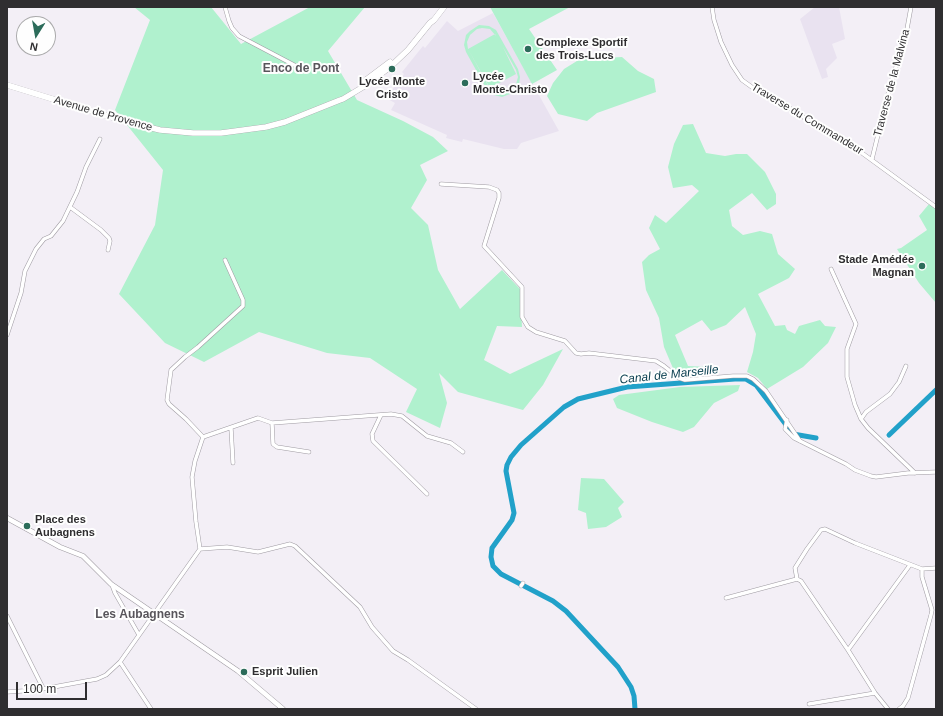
<!DOCTYPE html>
<html>
<head>
<meta charset="utf-8">
<style>
  body { margin:0 }
  #map { position:relative; width:943px; height:716px; overflow:hidden; background:#f3eff6; font-family:Helvetica,sans-serif }
  canvas { display:block }
  .frame { position:absolute; inset:0; border:8px solid #2f2e30; pointer-events:none }
  .north { position:absolute; left:16px; top:16px; width:40px; height:40px; box-sizing:border-box; background:#fefefe; border:1px solid #ababac; border-radius:50%; rotate:191deg; font-size:11px; font-weight:700; line-height:16px; text-align:center; color:#2f2e30 }
  .north::after { content:''; display:block; margin:auto; width:14px; height:18px; background:#2c6c5a; clip-path:polygon(50% 0,100% 100%,50% 72%,0 100%) }
  .scale { position:absolute; left:16px; top:682px; width:71px; height:18px; box-sizing:border-box; border:2px solid #2f2e30; border-top:0; padding-left:5px; font-size:12px; line-height:14px; white-space:nowrap; color:#2f2e30; -webkit-text-stroke:3px #fefefe; paint-order:stroke }
</style>
</head>
<body>
<div id="map">
<canvas width="943" height="716"></canvas>
<div class="frame"></div>
<div class="north">N</div>
<div class="scale">100 m</div>
</div>
<script>
const g = document.querySelector('canvas').getContext('2d');
g.lineJoin = 'round';
function paint(path, color) { g.fillStyle = color; g.fill(path, 'evenodd'); }
const shape = rows => new Path2D(rows.map(r => 'M' + r).join(''));
function trace(path, color, width, dash) { g.strokeStyle = color; g.lineWidth = width; g.lineCap = dash ? 'butt' : 'round'; g.setLineDash(dash || []); g.stroke(path); }
function drawText(font, color, halo, rows, align = 'center') {
  g.font = font + ' Helvetica,sans-serif'; g.lineWidth = 4; g.setLineDash([]); g.textBaseline = 'middle'; g.strokeStyle = halo; g.fillStyle = color; for (const [text, x, y, turn = 0] of rows) {
    g.save(); g.translate(x, y); g.rotate((+turn || 0) * Math.PI / 180); g.textAlign = isNaN(turn) ? turn : align; if (halo) g.strokeText(text, 0, 0); g.fillText(text, 0, 0); g.restore();
  }
}
paint(shape([
  [815,7,839,7,845,39,832,44,837,58,826,69,828,77,822,79,800,19],
  [493,13,559,131,521,143,517,149,504,149,463,139,462,142,446,138,447,135,391,110,395,103,386,98,404,74,402,72,423,46,425,48,447,21,458,31]
]), '#e9e2f0');
paint(shape([
  [134,7,211,7,241,44,310,7,365,7,328,51,357,100,403,121,433,137,448,151,420,165,427,180,411,208,428,225,438,270,460,309,502,270,520,289,522,327,497,326,484,360,510,374,563,349,543,385,523,410,458,392,439,373,447,403,440,428,406,412,417,389,370,358,327,353,259,332,204,362,165,343,119,294,155,225,163,170,115,110,150,20],
  [490,7,570,7,529,29,557,70,532,84],
  [479,25,489,26,496,30,518,69,520,77,519,85,515,91,510,94,502,97,494,95,490,92,486,88,466,52,464,45,466,35,470,31],
  [482,28,490,29,496,36,495,34,468,49,490,88,516,74,503,47,516,70,518,77,515,88,506,93,495,93,490,89,468,49,467,42,470,35,477,29],
  [585,56,603,58,622,57,638,71,654,79,656,92,597,113,587,121,558,114,547,96,553,83,564,69],
  [693,124,706,153,725,156,736,154,747,154,765,172,776,194,776,204,767,210,752,193,729,210,732,226,743,235,760,231,772,234,778,254,795,269,789,278,758,294,775,326,785,325,787,330,795,334,799,326,820,320,825,326,836,327,828,343,803,367,767,389,758,378,747,372,753,352,756,334,745,307,726,325,711,331,702,320,675,335,688,366,711,367,715,374,687,378,680,377,675,373,664,347,659,318,646,290,642,262,649,255,660,249,649,228,655,215,666,223,699,191,692,185,673,188,668,167,674,144,683,125],
  [929,204,936,209,936,303,919,283,897,249,901,248,927,230,919,216],
  [740,385,738,391,714,403,694,427,683,432,652,422,617,408,613,399,619,395,680,387],
  [581,478,604,479,624,502,618,508,622,517,606,527,588,529,586,513,578,510]
]), '#b0f1ce');
trace(shape([
  [889,435,936,390],
  [635,709,634,696,631,687,618,667,566,611,553,601,501,574,493,566,491,557,492,548,512,520,514,513,506,471,507,465,511,457,521,445,564,407,578,399,627,387,735,379,746,379,756,385,793,434,816,438]
]), '#21a1c9', 5);
const minor = shape([
  [225,7,229,21,232,28,239,36,296,66],
  [712,7,714,20,721,42,732,65,742,80,760,93,780,102,836,138,851,145,936,207],
  [872,159,891,82,905,40,911,7],
  [441,184,489,187,497,190,499,193,499,198,484,246,522,287,522,317,528,327,536,332,565,341,576,353,581,354,589,353,656,361,664,366,679,378,685,380,733,376,747,376,753,379,766,391,800,441],
  [70,207,101,230,109,238,110,241,108,250],
  [831,269,856,324,847,349,847,377,855,405,861,419,866,412,890,394,899,382,906,366],
  [7,335,21,293,25,271,36,249,44,239,51,236,63,221,77,192,86,167,100,139],
  [381,415,372,434,373,441,427,494],
  [861,419,868,428,915,473],
  [787,420,785,429,794,438,846,464,855,470,871,476,876,477,908,473,936,472],
  [272,423,273,444,277,447,309,452],
  [231,428,233,463],
  [203,437,258,418,272,423,391,414,402,416,427,436,451,443,463,452],
  [200,549,227,547,258,552,290,544,295,546,360,607,372,627,393,651,408,660,476,709],
  [797,579,795,568,807,549,821,530,825,529,855,543,922,569,936,568],
  [112,585,115,593,139,635],
  [521,586,523,583],
  [726,598,797,579,801,581,848,650,875,693,888,709],
  [7,616,43,688],
  [848,650,910,565],
  [120,662,151,709],
  [7,692,37,690,97,679,106,675,120,662,200,549,196,522,192,477,195,461,203,437,186,419,169,404,167,400,171,370,185,357,198,347,243,306,243,300,225,260],
  [809,704,875,693],
  [899,709,903,706,908,698,931,615,932,610,922,577,922,569]
]);
const tertiary = shape([
  [7,518,60,547,83,556,111,584,238,671,283,709]
]);
const secondary = shape([
  [362,83,390,62],
  [7,85,124,121,160,130,193,133,221,133,266,127,285,122,340,100,343,99,363,87,390,67,408,50,430,23,434,20,444,7]
]);
trace(minor, '#9f9ba2', 4.5);
trace(tertiary, '#9f9ba2', 5.5);
trace(secondary, '#9f9ba2', 6);
trace(minor, '#fff', 3.5);
trace(tertiary, '#fff', 4.5);
trace(secondary, '#fff', 5.5);
for (const [x, y, r, color] of [
  [528,49,4,"#2c6c5a"],
  [392,69,4,"#2c6c5a"],
  [465,83,4,"#2c6c5a"],
  [922,266,4,"#2c6c5a"],
  [27,526,4,"#2c6c5a"],
  [244,672,4,"#2c6c5a"]
]) { const dot = new Path2D(); dot.arc(x, y, r, 0, 2 * Math.PI); g.fillStyle = color; g.fill(dot); trace(dot, '#fefefe', 1.5); }
drawText('bold 11px', '#2f2e30', '#fefefe', [
  ["Complexe Sportif",536,43],
  ["des Trois-Lucs",536,56],
  ["Lycée",473,77],
  ["Monte-Christo",473,90],
  ["Lycée Monte",392,82,"center"],
  ["Cristo",392,95,"center"],
  ["Stade Amédée",914,260,"right"],
  ["Magnan",914,273,"right"],
  ["Place des",35,520],
  ["Aubagnens",35,533],
  ["Esprit Julien",252,672]
], 'left');
drawText('11px', '#2f2e30', '#fefefe', [
  ["Traverse de la Malvina",892,83,-75],
  ["Avenue de Provence",103,114,16],
  ["Traverse du Commandeur",807,119,31]
]);
drawText('bold 12px', '#58555b', '#fefefe', [
  ["Enco de Pont",301,69],
  ["Les Aubagnens",140,615]
]);
drawText('italic 12px', '#0c4051', '#fefefe', [
  ["Canal de Marseille",669,375,-6]
]);
</script>
</body>
</html>
